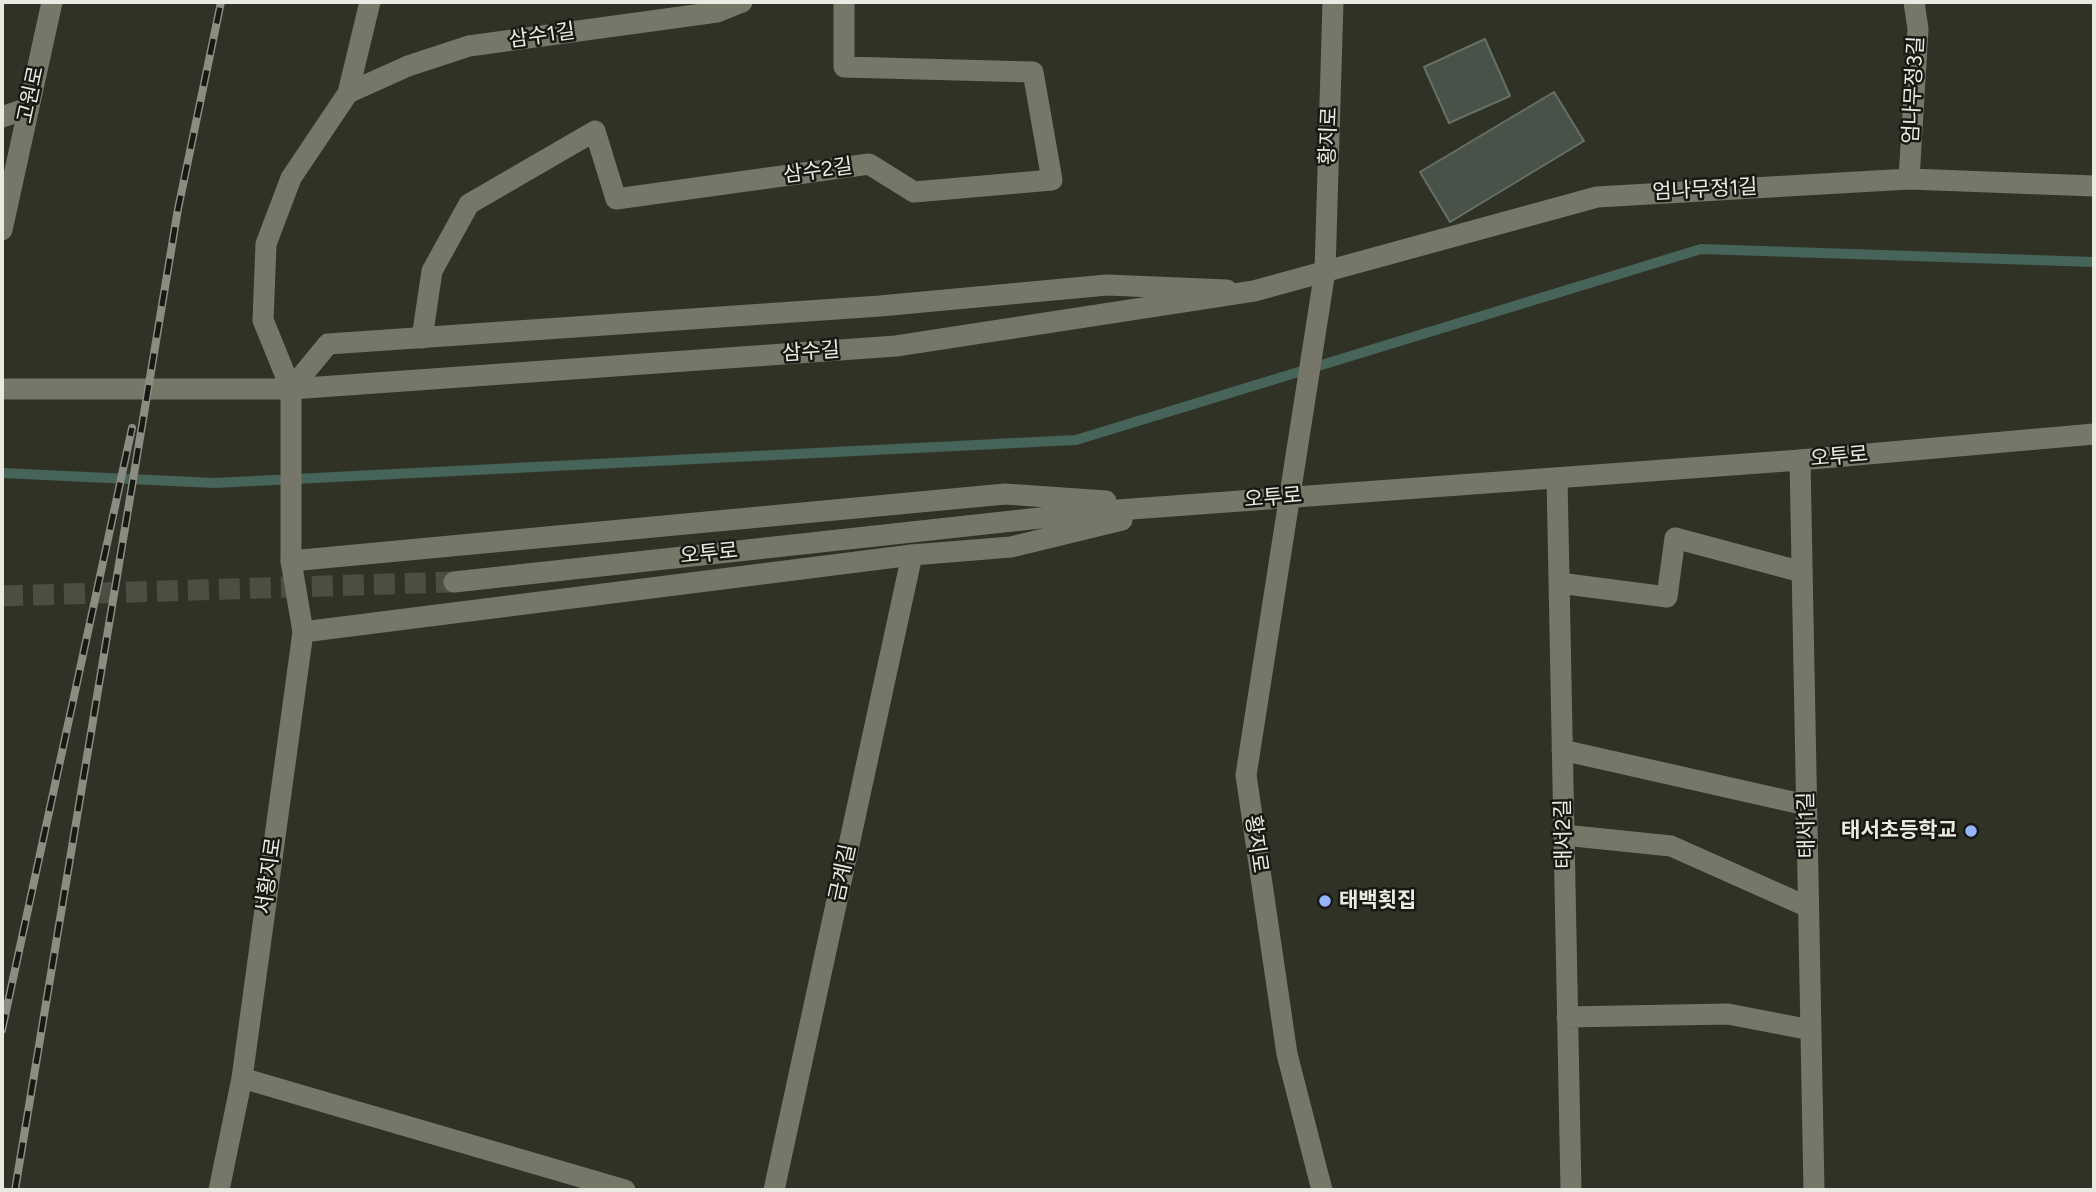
<!DOCTYPE html>
<html>
<head>
<meta charset="utf-8">
<style>
  body { margin:0 }
  #map { position:relative; width:2096px; height:1192px; overflow:hidden; background:#313226; font-family:Figtree,sans-serif }
  canvas { display:block }
  .frame { position:absolute; inset:0; border:4px solid #e9eae2; pointer-events:none }
</style>
</head>
<body>
<div id="map">
<canvas width="2096" height="1192"></canvas>
<div class="frame"></div>
</div>
<script>
const g = document.querySelector('canvas').getContext('2d');
g.lineJoin = 'round';
const shape = rows => new Path2D(rows.map(r => 'M' + r).join(''));
function trace(path, color, width, dash) { g.strokeStyle = color; g.lineWidth = width; g.lineCap = dash ? 'butt' : 'round'; g.setLineDash(dash || []); g.stroke(path); }
function paint(path, color) { g.fillStyle = color; g.fill(path, 'evenodd'); }
function drawText(font, color, halo, rows, align = 'center') {
  g.font = font + ' Figtree,"Noto Sans KR",sans-serif'; g.lineWidth = 5; g.setLineDash([]); g.textBaseline = 'middle'; g.strokeStyle = halo; g.fillStyle = color; for (const [text, x, y, turn = 0] of rows) {
    g.save(); g.translate(x, y); g.rotate((+turn || 0) * Math.PI / 180); g.textAlign = isNaN(turn) ? turn : align; if (halo) g.strokeText(text, 0, 0); g.fillText(text, 0, 0); g.restore();
  }
}
trace(shape([
  [2,473,215,483,1076,440,1701,249,2094,262]
]), '#46645a', 10);
const building = shape([
  [1485,39,1510,96,1449,123,1424,67,1485,39],
  [1554,92,1584,141,1450,222,1420,172,1554,92]
]);
paint(building, '#495248');
trace(building, '#667065', 2);
trace(shape([
  [2,596,454,582]
]), '#4d4e42', 21, [21, 10]);
trace(shape([
  [291,389,328,344,880,306,1107,285,1227,290]
]), '#767769', 21);
trace(shape([
  [348,93,408,66,469,46,717,12,742,2],
  [2,117,28,108],
  [1909,179,1918,29,1914,2],
  [422,338,432,271,469,204,595,131,616,199,869,164,914,192,1052,180,1033,72,844,67,844,2],
  [2,389,291,389,896,346,1254,291,1597,197,1909,179,2094,186],
  [1800,460,1814,1190],
  [1557,478,1571,1190],
  [1559,583,1667,597,1675,538,1802,572],
  [1562,750,1806,805],
  [1564,835,1671,846,1808,907],
  [1567,1017,1728,1014,1811,1030],
  [242,1078,625,1190],
  [219,1190,242,1078,303,632,291,561,291,389,263,320,266,244,291,178,348,93,370,2],
  [774,1190,912,555]
]), '#767769', 21);
trace(shape([
  [2,230,52,2],
  [291,561,1005,494,1106,501],
  [454,582,1104,511,1800,460,2094,434],
  [303,632,912,555,1011,547,1122,520],
  [1322,1190,1287,1054,1246,775,1325,271,1333,2]
]), '#767769', 21);
const rail = shape([
  [2,1030,132,428],
  [15,1190,178,209,221,2]
]);
trace(rail, '#8b8c82', 8);
trace(rail, '#191914', 5, [16]);
for (const [x, y, r, color] of [
  [1971,831,7,"#95b6fd"],
  [1325,901,7,"#95b6fd"]
]) { const dot = new Path2D(); dot.arc(x, y, r, 0, 2 * Math.PI); g.fillStyle = color; g.fill(dot); trace(dot, '#191914', 2.5); }
drawText('21px', '#e9eae2', '#191914', [
  ["삼수1길",542,36,-8],
  ["엄나무정3길",1914,90,-87],
  ["고원로",31,95,-78],
  ["황지로",1329,136,-88],
  ["삼수2길",818,171,-8],
  ["엄나무정1길",1705,190,-3],
  ["삼수길",811,352,-4],
  ["오투로",1839,457,-5],
  ["오투로",1273,498,-5],
  ["오투로",709,554,-6],
  ["태서1길",1807,825,-91],
  ["태서2길",1564,834,-91],
  ["황지로",1256,844,82],
  ["금계길",843,873,-78],
  ["서황지로",269,876,-82]
]);
drawText('bold 21px', '#e9eae2', '#191914', [
  ["태서초등학교",1957,831],
  ["태백횟집",1339,901,"left"]
], 'right');
</script>
</body>
</html>
